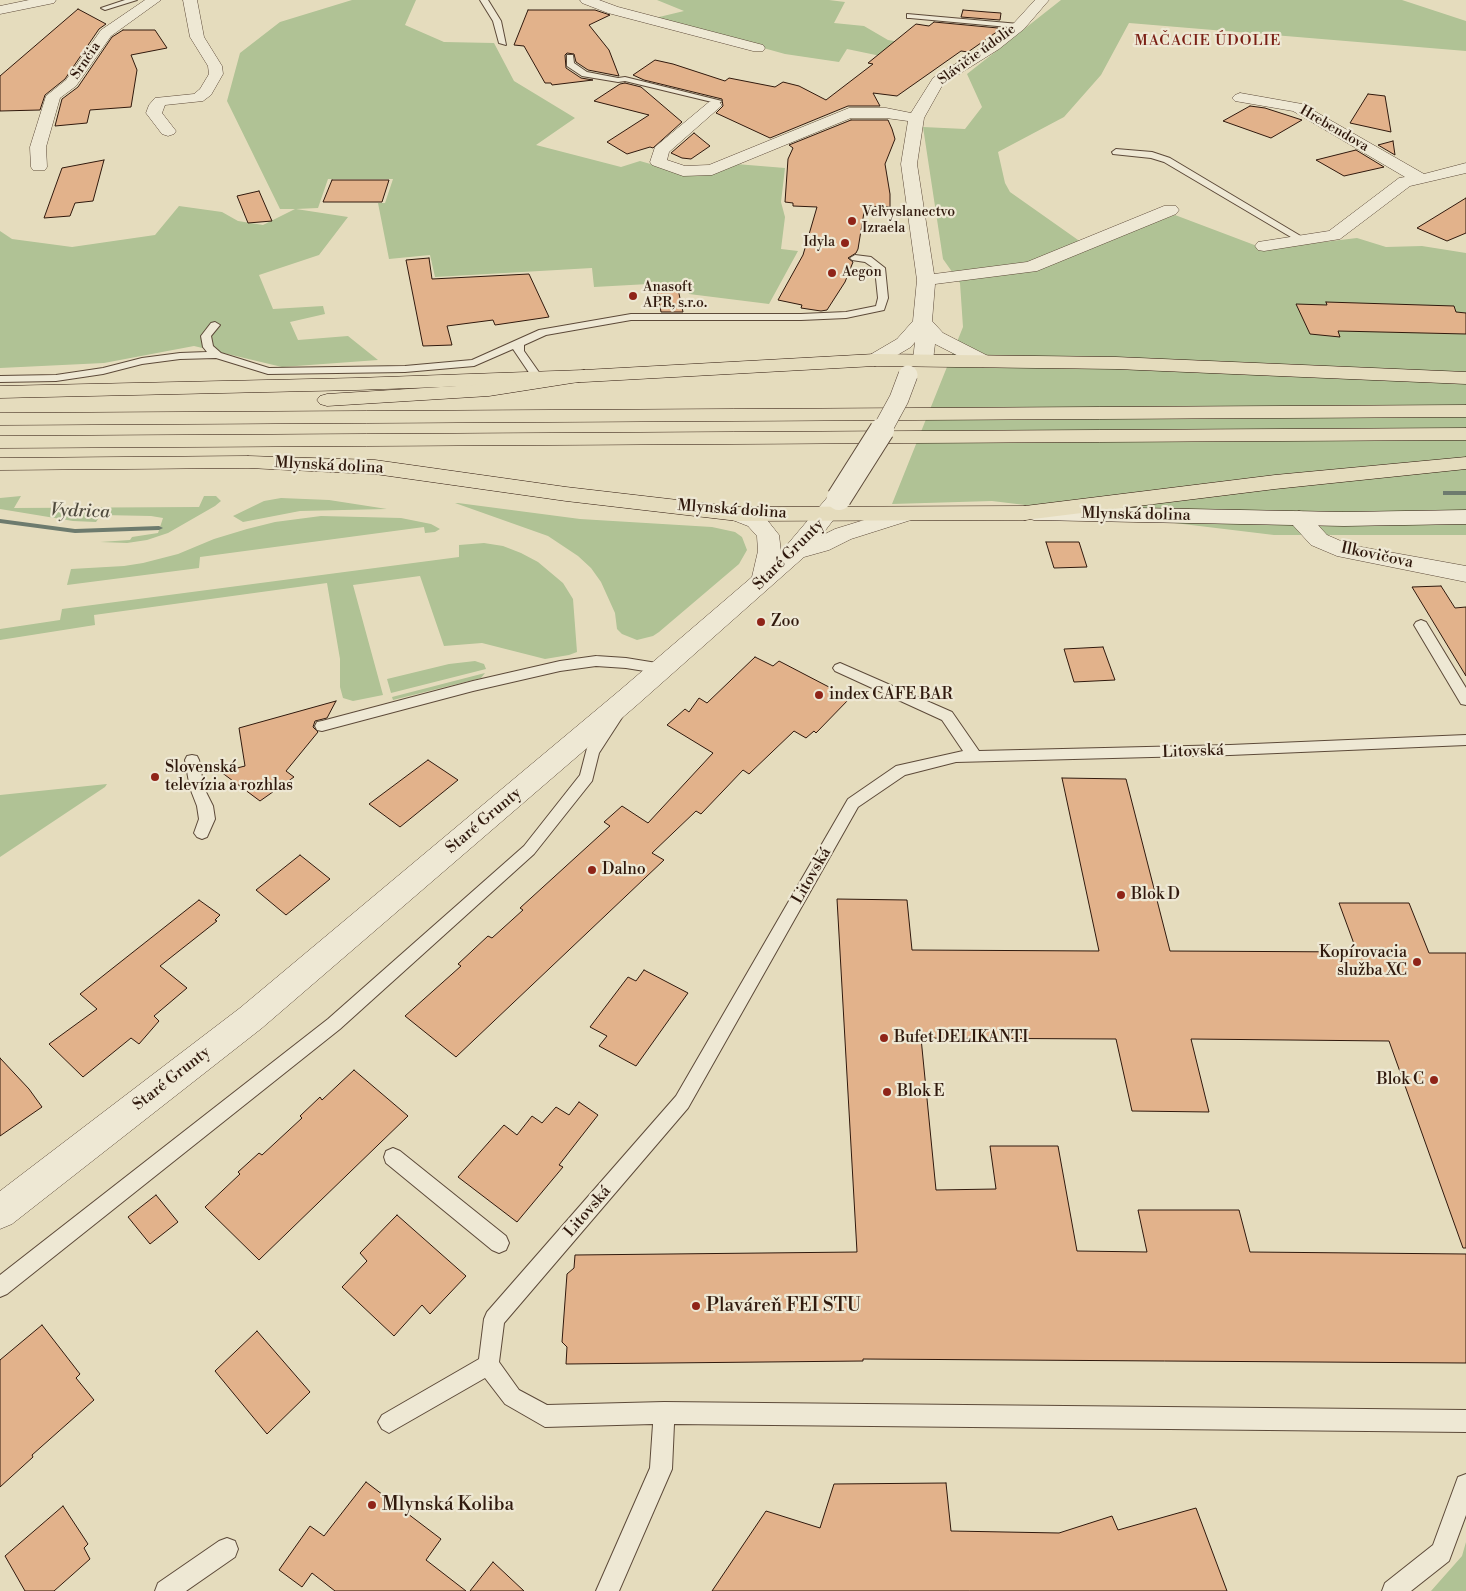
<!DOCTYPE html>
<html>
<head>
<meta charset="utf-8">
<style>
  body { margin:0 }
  canvas { display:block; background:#e5dcbd }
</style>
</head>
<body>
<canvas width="1466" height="1591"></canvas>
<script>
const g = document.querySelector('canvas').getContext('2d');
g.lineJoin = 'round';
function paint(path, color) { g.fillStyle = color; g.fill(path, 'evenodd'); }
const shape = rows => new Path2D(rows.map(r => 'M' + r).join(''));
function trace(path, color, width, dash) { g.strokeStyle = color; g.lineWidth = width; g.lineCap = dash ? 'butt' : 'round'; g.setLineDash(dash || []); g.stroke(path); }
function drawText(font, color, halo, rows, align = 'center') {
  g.font = font + ' "Libre Bodoni",serif'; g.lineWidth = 4.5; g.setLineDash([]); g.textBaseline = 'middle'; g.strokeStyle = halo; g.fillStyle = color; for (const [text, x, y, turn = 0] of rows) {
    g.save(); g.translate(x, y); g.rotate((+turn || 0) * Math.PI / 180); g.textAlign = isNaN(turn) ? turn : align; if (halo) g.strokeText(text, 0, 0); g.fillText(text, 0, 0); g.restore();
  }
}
paint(shape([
  [352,0,416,0,405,25,444,42,494,43,514,81,575,118,536,145,621,167,640,161,682,173,736,164,785,168,781,202,785,217,781,249,798,251,769,304,689,294,685,282,594,287,592,268,435,277,430,255,389,259,378,203,385,203,393,179,328,179,318,208,296,209,348,217,319,255,259,275,273,309,323,306,325,314,290,322,298,340,348,336,378,360,282,367,194,346,104,363,0,368,0,231,12,239,72,247,155,235,179,206,222,212,238,221,263,225,295,209,280,209,227,101,240,53,280,22],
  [657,0,829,0,845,2,834,23,864,26,888,40,939,49,919,64,847,49,839,62,785,54,655,18,684,11],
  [1061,0,1402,0,1466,21,1466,51,1129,23,1101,75,1064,117,998,152,1005,183,1010,192,1088,247,1175,215,1265,249,1357,238,1386,247,1422,246,1466,253,1466,535,1274,535,992,501,892,504,963,327,960,283,943,259,923,127,965,129,982,107,967,74],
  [21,496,14,508,199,507,204,496,216,496,221,501,215,506,168,533,147,540,127,543,100,542,130,540,132,537,158,533,163,518,151,516,101,515,96,522,73,521,0,509,0,498],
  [281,498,329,500,387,509,300,511,243,522,233,516,264,501],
  [458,503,580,519,712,527,735,532,742,537,747,550,739,564,659,632,653,636,637,640,622,634,617,629,615,613,601,582,591,568,578,556,548,536,455,503],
  [321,516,401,518,431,524,440,529,435,532,425,533,424,527,200,557,199,568,67,585,71,569,124,566,143,563,178,554,214,539,247,529,275,522],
  [484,543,503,546,521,553,538,562,563,583,573,599,577,652,569,655,545,659,482,643,444,646,420,576,353,585,383,695,353,701,343,698,340,687,340,659,327,583,94,615,95,625,0,640,0,629,60,620,62,609,459,557,459,545],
  [475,661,484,664,486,669,391,693,387,679,449,664],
  [485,673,481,678,393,700,392,697],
  [107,784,105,787,0,857,0,795],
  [1466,1542,1466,1591,1431,1591,1462,1556]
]), '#b0c295');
paint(shape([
  [1443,491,1466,491,1466,495,1443,495,1443,491],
  [0,519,75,529,159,526,163,528,159,530,75,533,0,523,0,519]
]), '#6d7b6e');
const building = shape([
  [78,9,106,24,99,29,65,79,45,95,40,110,0,111,0,76,78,9],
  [528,10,595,10,610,15,589,25,609,50,619,76,588,70,576,62,574,54,567,53,565,55,566,68,581,78,593,80,552,85,551,83,545,83,524,46,514,45,528,10],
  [963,10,987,12,1001,13,1000,20,961,17,963,10],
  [934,22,998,28,998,31,968,52,961,51,897,96,873,93,880,106,848,106,770,138,716,113,723,106,722,99,644,80,633,75,655,60,673,64,725,81,729,78,775,87,783,82,799,86,826,100,873,64,868,63,916,24,929,26,934,22],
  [123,30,155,30,167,48,131,55,137,70,131,107,90,110,87,123,55,126,62,99,78,87,112,37,123,30],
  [625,83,641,87,682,122,653,148,650,147,627,154,607,142,649,115,594,101,620,84,625,83],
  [1368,94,1385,96,1391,132,1350,123,1368,94],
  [1250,106,1265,108,1302,120,1271,138,1223,121,1250,106],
  [851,120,888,120,892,129,895,139,885,164,890,194,890,207,865,206,858,249,856,253,848,258,853,262,845,282,827,310,821,311,801,308,802,305,778,300,803,255,817,207,793,206,793,203,785,202,788,159,793,148,789,145,851,120],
  [694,133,710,146,691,159,682,158,671,153,694,133],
  [1393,141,1395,155,1378,145,1393,141],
  [1356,150,1384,167,1344,176,1316,160,1356,150],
  [104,160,93,201,75,203,70,216,44,218,62,168,104,160],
  [332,180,389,180,382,202,323,202,332,180],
  [259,191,272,221,248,223,237,196,259,191],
  [1466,198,1466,233,1447,241,1417,228,1466,198],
  [429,258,432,279,529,274,549,317,495,325,493,320,447,326,452,345,423,346,406,260,429,258],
  [678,289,683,312,661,312,657,290,678,289],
  [1326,302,1454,306,1456,312,1466,313,1466,334,1338,331,1340,337,1310,334,1296,304,1327,305,1326,302],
  [1046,542,1079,542,1087,567,1054,568,1046,542],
  [1441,586,1455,608,1466,607,1466,676,1412,587,1441,586],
  [1103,647,1115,680,1074,682,1064,649,1103,647],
  [755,657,773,666,779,661,850,698,816,733,814,731,806,738,794,731,749,774,743,770,701,814,696,811,652,853,664,860,456,1057,405,1016,461,966,458,964,488,936,492,938,523,910,520,908,610,826,604,822,622,806,648,823,713,753,667,725,685,709,689,712,699,698,707,703,755,657],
  [336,701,327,718,315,721,313,727,318,732,286,771,294,777,260,801,221,772,245,766,239,728,336,701],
  [428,760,458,780,400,827,369,804,428,760],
  [1062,778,1126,779,1170,951,1357,952,1339,903,1409,903,1429,953,1466,953,1466,1248,1463,1248,1389,1041,1191,1039,1209,1112,1132,1111,1116,1039,921,1038,936,1190,996,1189,990,1146,1058,1146,1077,1251,1147,1252,1138,1210,1239,1210,1250,1252,1466,1254,1466,1363,863,1359,863,1361,566,1364,567,1347,562,1342,567,1274,574,1268,575,1255,857,1252,837,899,907,900,912,950,1099,951,1062,778],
  [300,855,330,879,286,915,256,890,300,855],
  [199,900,220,915,215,920,217,921,160,966,187,988,154,1016,159,1021,139,1044,131,1038,83,1077,49,1044,97,1009,80,994,199,900],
  [644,970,688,993,636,1066,599,1046,607,1036,590,1027,628,977,636,981,644,970],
  [0,1058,29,1089,42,1107,0,1136,0,1058],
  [354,1070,408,1116,259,1260,205,1207,240,1174,238,1172,259,1153,262,1155,302,1118,300,1116,320,1097,322,1100,354,1070],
  [579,1102,598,1115,559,1165,563,1167,517,1222,458,1177,504,1125,517,1135,532,1116,542,1123,556,1107,569,1115,579,1102],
  [156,1195,178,1222,150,1244,128,1217,156,1195],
  [397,1215,466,1276,430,1314,422,1305,394,1336,342,1287,367,1261,360,1253,397,1215],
  [42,1325,80,1374,76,1378,94,1400,32,1455,33,1457,0,1487,0,1360,42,1325],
  [257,1331,310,1392,267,1434,215,1371,257,1331],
  [366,1482,441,1539,426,1560,466,1591,335,1591,312,1573,302,1587,279,1570,310,1526,324,1536,366,1482],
  [946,1483,951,1531,1059,1533,1112,1516,1118,1530,1196,1508,1227,1591,712,1591,766,1511,820,1528,834,1484,946,1483],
  [63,1506,88,1544,84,1548,90,1559,54,1591,25,1591,5,1556,63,1506],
  [493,1562,524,1591,470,1591,493,1562]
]);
paint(building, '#e2b28b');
trace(building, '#30190d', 1);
const service = shape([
  [125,0,137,0,105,10,101,8,125,0],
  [480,0,488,0,501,21,506,45,499,43,493,21,480,0],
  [907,14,1019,24,1023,26,1019,28,910,18,907,18,907,14],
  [567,55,573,55,574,63,587,72,618,78,625,77,722,101,714,107,710,105,712,102,625,81,618,82,582,76,567,66,567,55],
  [1116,149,1152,152,1170,158,1309,241,1307,243,1301,243,1164,162,1151,158,1113,154,1112,152,1116,149],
  [855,255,871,257,885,268,888,298,884,310,846,318,801,320,631,320,546,335,524,345,524,351,543,378,538,381,534,380,513,349,474,366,405,372,268,374,216,358,180,359,142,364,103,374,56,381,0,382,0,376,56,375,103,368,142,358,180,353,207,352,203,347,201,336,211,323,215,322,220,325,211,336,213,346,221,353,269,368,405,366,472,360,539,330,631,314,801,314,846,312,876,306,878,298,875,269,865,262,852,260,850,258,855,255],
  [1421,620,1426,622,1466,688,1466,705,1461,704,1414,625,1416,622,1421,620],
  [596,656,626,658,663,664,668,666,670,669,668,672,663,674,626,668,596,666,560,671,473,691,322,731,317,730,315,726,317,722,322,721,473,681,560,661,596,656],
  [840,663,952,712,979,751,1230,745,1466,735,1466,745,1230,755,956,762,905,775,858,807,688,1108,504,1323,499,1362,519,1390,547,1405,664,1402,1466,1410,1466,1432,674,1424,672,1469,619,1591,596,1591,650,1468,653,1424,545,1427,505,1404,485,1378,396,1429,389,1433,382,1429,378,1422,382,1415,479,1359,484,1319,487,1312,676,1096,848,799,896,766,963,751,942,720,835,671,833,668,835,665,840,663],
  [616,711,621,712,623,716,599,753,592,781,534,854,340,1029,7,1294,0,1297,0,1275,328,1019,524,846,580,775,587,748,611,712,616,711],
  [192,755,197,756,199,760,204,788,213,806,215,819,207,837,202,839,197,837,194,833,199,819,197,806,190,788,185,760,187,756,192,755],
  [393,1148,400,1151,506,1236,509,1243,506,1250,499,1253,492,1250,386,1163,384,1157,386,1151,393,1148],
  [1466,1474,1466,1515,1449,1561,1411,1591,1382,1591,1385,1583,1433,1545,1458,1477,1466,1474],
  [227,1538,235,1541,238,1549,235,1557,186,1591,155,1591,158,1583,219,1541,227,1538]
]);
const minor = shape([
  [29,0,56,0,54,3,0,14,0,6,29,0],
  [145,0,161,0,111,36,76,86,60,98,46,147,47,167,45,170,33,170,31,167,30,147,46,96,66,80,101,30,145,0],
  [183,0,197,0,204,37,222,66,223,74,211,95,203,101,165,105,162,113,176,131,174,134,168,136,162,134,146,113,149,105,155,98,194,94,200,89,209,74,208,66,190,37,183,0],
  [580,0,599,0,618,7,763,45,765,48,763,51,753,51,608,13,582,3,580,0],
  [1035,0,1049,0,1024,29,999,49,943,84,924,118,917,164,934,274,1027,262,1164,206,1176,206,1179,210,1176,214,1037,271,935,284,932,321,943,333,990,357,993,361,990,365,983,367,976,365,935,344,933,360,930,364,923,366,916,364,913,360,915,342,911,347,882,364,875,366,868,364,865,360,868,356,897,339,913,321,917,280,901,164,908,121,886,118,851,118,712,175,683,176,652,165,650,162,655,147,709,102,714,100,719,102,722,105,719,108,669,152,667,160,685,166,709,165,849,108,886,108,911,113,933,78,989,43,1014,23,1035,0],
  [1240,93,1302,104,1424,174,1466,163,1466,173,1410,186,1340,239,1264,251,1258,250,1255,246,1258,242,1329,231,1399,178,1405,177,1293,111,1235,101,1232,98,1235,95,1240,93],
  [1299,511,1307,513,1327,535,1350,545,1466,566,1466,582,1337,556,1311,545,1291,523,1288,518,1291,513,1299,511]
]);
const tertiary = shape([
  [839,491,847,493,850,498,821,536,835,529,903,508,911,510,914,515,911,520,851,539,829,550,804,557,637,705,262,1028,12,1224,0,1229,0,1191,240,1008,619,691,752,577,758,551,757,536,748,526,730,519,727,514,730,509,738,507,764,516,779,535,781,552,831,493,839,491]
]);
const secondary = shape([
  [1034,506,1344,512,1466,510,1466,524,1344,526,1034,520,1026,518,1023,513,1026,508,1034,506]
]);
const primary = shape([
  [875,354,1116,357,1466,372,1466,384,1116,369,875,366,584,382,356,390,0,398,0,386,356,378,584,370,875,354],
  [248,456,375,460,566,487,738,507,1025,506,1033,508,1036,513,1033,518,1025,520,738,521,566,501,375,474,248,468,0,470,0,458,248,456]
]);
const motorway = shape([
  [584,370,591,372,594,376,591,380,489,396,327,406,320,404,317,400,320,396,327,394,489,384,584,370],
  [1466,405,1466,417,0,425,0,413,1466,405],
  [1466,428,1466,440,0,448,0,436,1466,428],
  [1466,457,1466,469,1275,489,1025,520,1017,518,1014,513,1017,508,1025,506,1275,475,1466,457]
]);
trace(service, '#5d4a39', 2);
trace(minor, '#5d4a39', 1);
trace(tertiary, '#5d4a39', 1);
trace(secondary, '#30190d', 1);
trace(primary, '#30190d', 1);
trace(motorway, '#30190d', 1);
paint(service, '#eee8d4');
paint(minor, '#eee8d4');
paint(tertiary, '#eee8d4');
paint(secondary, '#eee8d4');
paint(primary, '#e5dcbd');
paint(motorway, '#e5dcbd');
const tertiaryBridgeFar1 = shape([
  [881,432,899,399,908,375]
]);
const tertiaryBridge = shape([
  [839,498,882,430]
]);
trace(tertiaryBridgeFar1, '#5d4a39', 20, []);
trace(tertiaryBridge, '#5d4a39', 26, []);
trace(tertiaryBridgeFar1, '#eee8d4', 19);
trace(tertiaryBridge, '#eee8d4', 24);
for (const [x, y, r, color] of [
  [852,221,5,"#8f2418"],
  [845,243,5,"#8f2418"],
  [832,273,5,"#8f2418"],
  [633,296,5,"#8f2418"],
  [761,622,5,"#8f2418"],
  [819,695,5,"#8f2418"],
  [155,777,5,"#8f2418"],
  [592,870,5,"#8f2418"],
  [1121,895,5,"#8f2418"],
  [1417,962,5,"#8f2418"],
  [884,1038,5,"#8f2418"],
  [1434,1080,5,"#8f2418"],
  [887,1092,5,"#8f2418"],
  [696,1306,5,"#8f2418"],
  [372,1505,5,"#8f2418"]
]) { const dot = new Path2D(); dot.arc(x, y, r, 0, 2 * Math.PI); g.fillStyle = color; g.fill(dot); trace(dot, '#eee8d4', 2); }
drawText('14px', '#30190d', '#eee8d4', [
  ["Slávičie údolie",977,55,-36],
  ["Srnčia",86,61,-56],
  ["Hrebendova",1334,129,30]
]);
drawText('14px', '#30190d', '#eee8d4', [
  ["Veľvyslanectvo",862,213],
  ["Izraela",862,229],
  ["Idyla",835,243,"right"],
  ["Aegon",842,273],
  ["Anasoft",643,288],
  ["APR, s.r.o.",643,304]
], 'left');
g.letterSpacing = '1px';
drawText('15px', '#7a1f14', '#eee8d4', [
  ["MAČACIE ÚDOLIE",1208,41]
]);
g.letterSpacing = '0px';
drawText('16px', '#30190d', '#eee8d4', [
  ["Mlynská dolina",329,466,3],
  ["Mlynská dolina",732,510,4],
  ["Mlynská dolina",1136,515,1],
  ["Staré Grunty",789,555,-45],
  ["Ilkovičova",1377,556,12],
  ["Litovská",1193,752,-2],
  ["Staré Grunty",484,821,-40],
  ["Litovská",812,876,-60],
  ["Staré Grunty",172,1079,-38],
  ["Litovská",588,1212,-49]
]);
drawText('16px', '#30190d', '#eee8d4', [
  ["Zoo",771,622],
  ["index CAFE BAR",829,695],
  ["Slovenská",165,768],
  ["televízia a rozhlas",165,786],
  ["Dalno",602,870],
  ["Blok D",1131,895],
  ["Kopírovacia",1407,953,"right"],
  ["služba XC",1407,971,"right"],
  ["Bufet DELIKANTI",894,1038],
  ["Blok C",1424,1080,"right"],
  ["Blok E",897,1092]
], 'left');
drawText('italic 18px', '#4f4a3d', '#eee8d4', [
  ["Vydrica",80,512,2]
]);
drawText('19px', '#30190d', '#eee8d4', [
  ["Plaváreň FEI STU",706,1306],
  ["Mlynská Koliba",382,1505]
], 'left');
</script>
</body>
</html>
